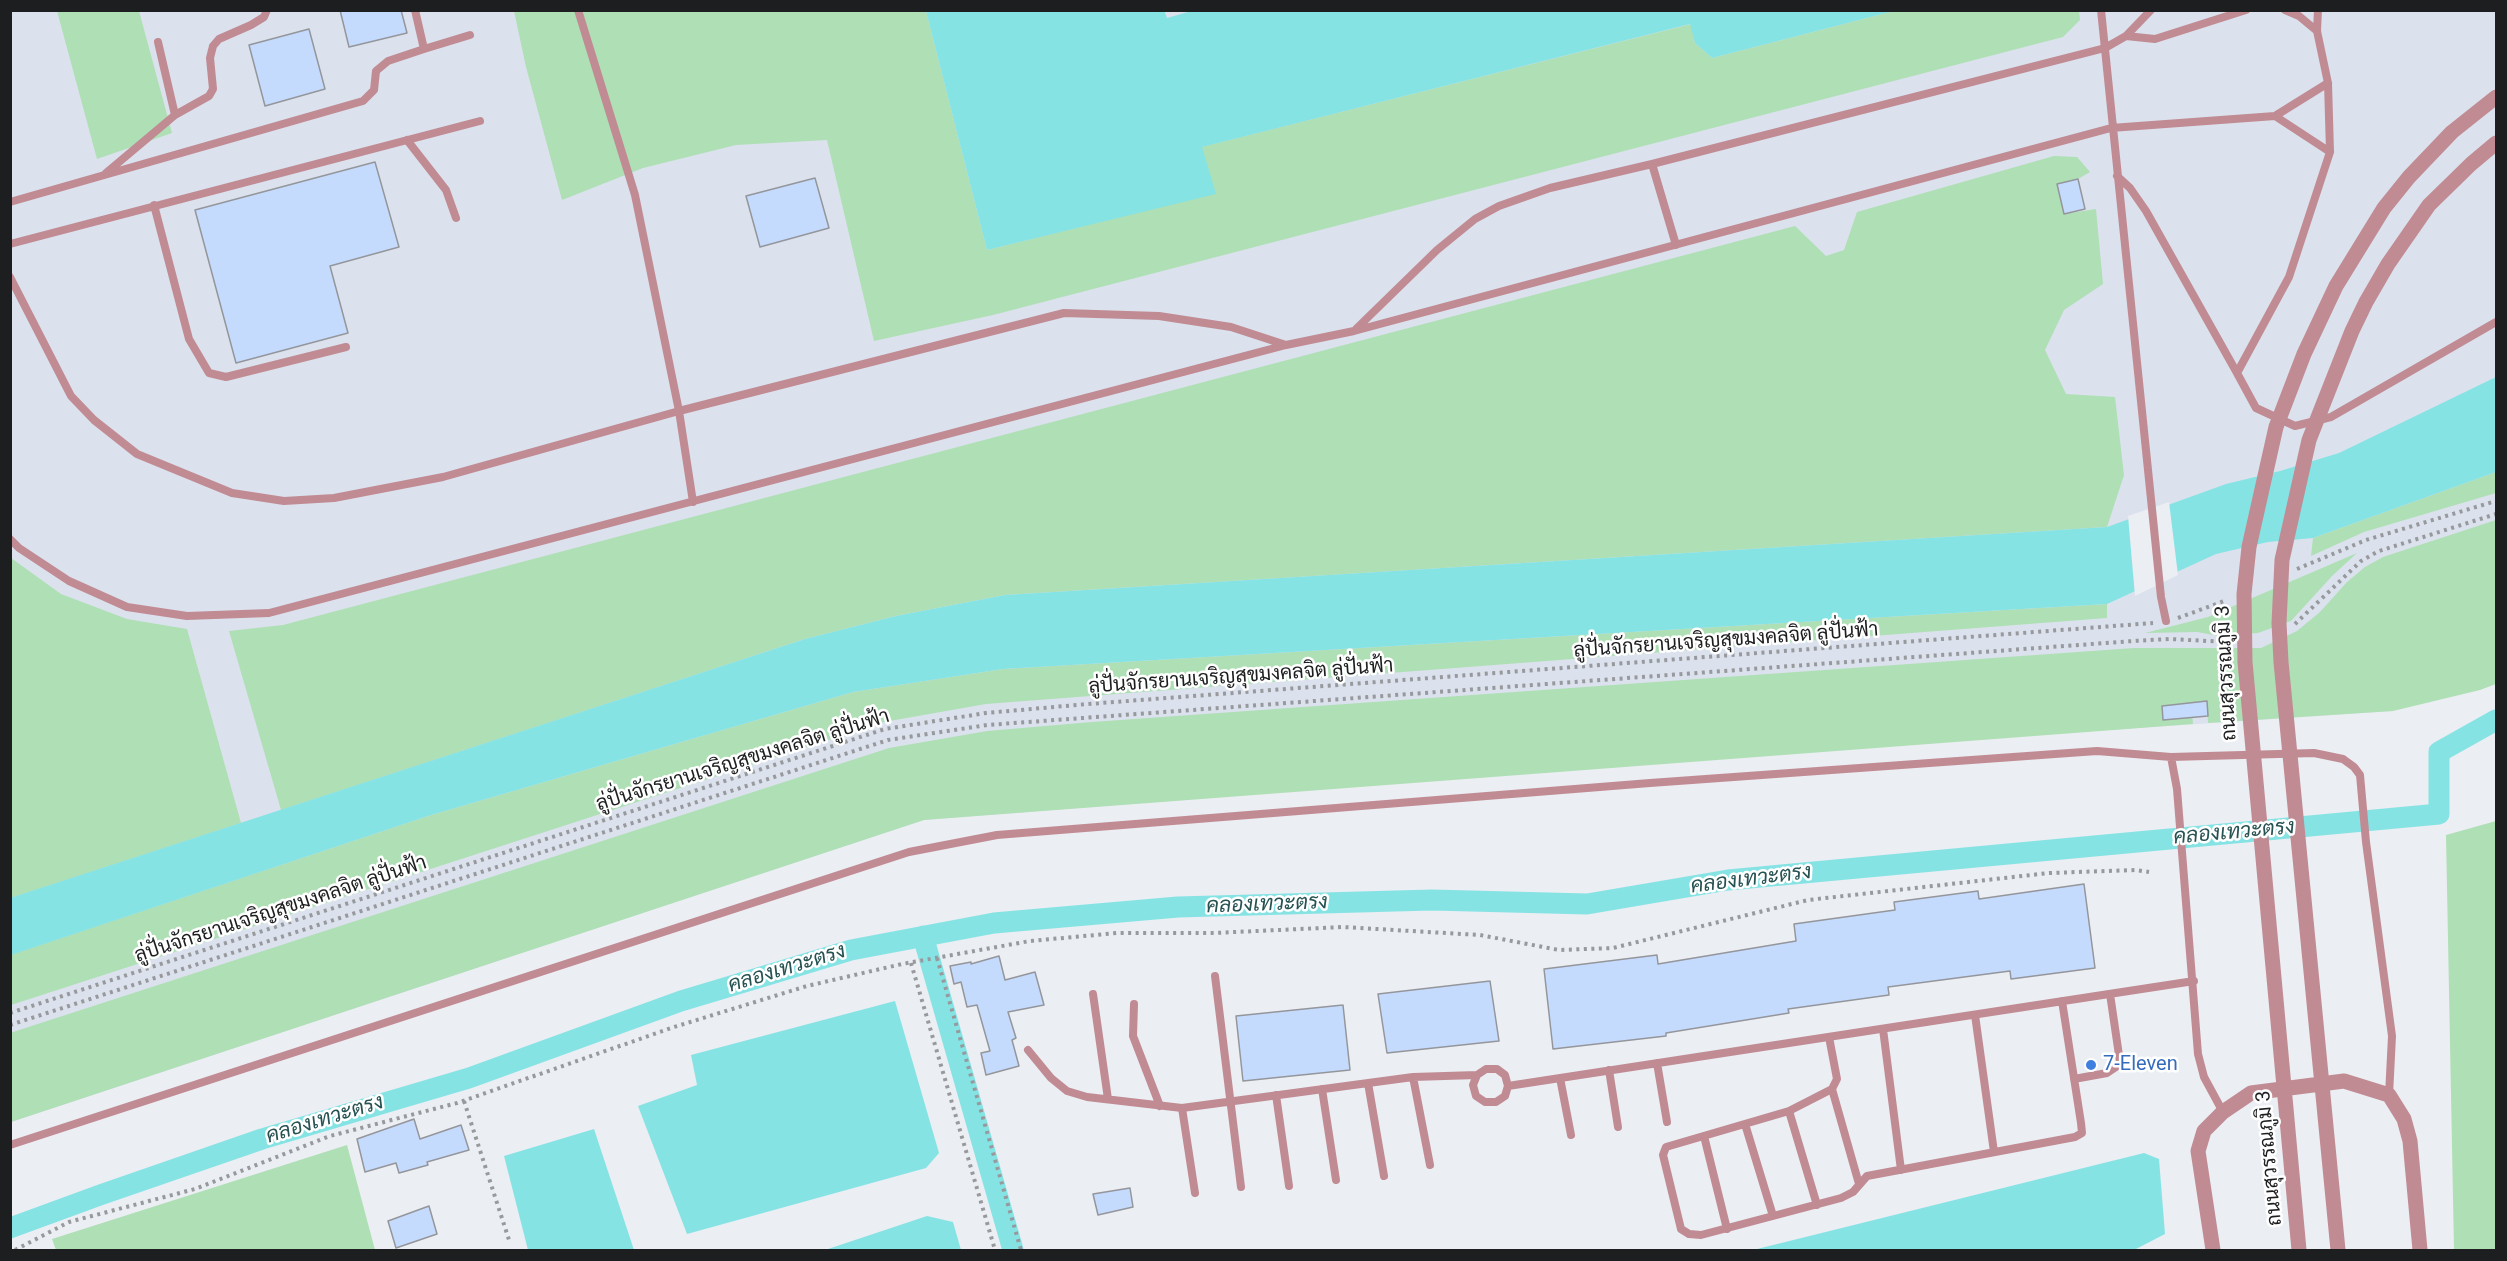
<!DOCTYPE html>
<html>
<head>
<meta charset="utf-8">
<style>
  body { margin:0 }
  #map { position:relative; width:2507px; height:1261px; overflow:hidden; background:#ebeef3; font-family:Roboto,sans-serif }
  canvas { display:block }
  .frame { position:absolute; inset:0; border:12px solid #1d1e1f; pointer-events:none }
</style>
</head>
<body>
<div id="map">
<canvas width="2507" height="1261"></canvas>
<div class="frame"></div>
</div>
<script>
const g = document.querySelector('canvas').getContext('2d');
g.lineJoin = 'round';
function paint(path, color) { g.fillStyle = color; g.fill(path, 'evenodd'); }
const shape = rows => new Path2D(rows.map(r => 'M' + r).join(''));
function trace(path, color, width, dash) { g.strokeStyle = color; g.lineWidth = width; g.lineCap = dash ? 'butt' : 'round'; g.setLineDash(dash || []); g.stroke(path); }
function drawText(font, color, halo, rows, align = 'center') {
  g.font = font + ' Roboto,Sarabun,sans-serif'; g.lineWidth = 5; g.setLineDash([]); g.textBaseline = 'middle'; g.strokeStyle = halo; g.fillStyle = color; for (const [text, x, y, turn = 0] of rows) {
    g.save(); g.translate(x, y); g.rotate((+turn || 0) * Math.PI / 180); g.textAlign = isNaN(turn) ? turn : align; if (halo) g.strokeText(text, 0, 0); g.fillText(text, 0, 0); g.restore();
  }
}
paint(shape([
  [10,11,2496,11,2496,616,2393,711,1927,742,924,820,11,1122]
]), '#dbe2ed');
paint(shape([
  [2079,10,2080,20,2063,37,993,315,874,341,827,140,736,145,643,168,562,200,526,67,514,11,926,11,987,250,1215,193,1201,147,1691,24,1695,43,1712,58,1890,12,1890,11],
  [57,11,139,11,172,133,97,159],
  [2054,156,2077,157,2090,172,2078,179,2057,184,2064,214,2096,209,2103,284,2064,310,2045,350,2066,394,2115,397,2124,475,2107,527,1005,595,896,616,805,639,281,810,229,631,283,625,1795,226,1826,256,1844,250,1857,212],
  [2496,472,2496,493,2364,532,2311,556,2313,538],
  [2496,520,2496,684,2480,690,2393,711,2208,723,2207,701,2191,703,2193,724,924,820,11,1122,10,1033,889,748,987,731,1092,722,2134,648,2261,648,2297,631,2320,612,2347,582,2365,567,2383,557],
  [2357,553,2332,576,2291,621,2258,633,2219,636,2197,632,2145,633,2208,617],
  [11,558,61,594,127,619,187,629,241,823,11,898],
  [2107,604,2107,618,986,704,884,722,11,1005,10,955,431,815,853,692,1003,669],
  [2496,821,2496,1250,2454,1250,2446,835],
  [347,1145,375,1250,56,1250,52,1239]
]), '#afdfb5');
paint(shape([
  [1164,10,1167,18,1195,10,1890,10,1890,12,1712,58,1695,43,1690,24,1202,147,1216,194,987,250,926,11],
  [2496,377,2496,472,2313,538,2268,542,2216,554,2107,604,1003,669,853,692,431,815,11,955,10,898,805,639,896,616,1005,595,2107,527,2226,484,2280,471,2339,453],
  [895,1001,939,1153,926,1168,687,1234,638,1106,697,1085,691,1055],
  [594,1129,634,1250,528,1250,504,1156],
  [2144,1153,2159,1159,2165,1234,2134,1250,1753,1250],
  [927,1216,953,1222,961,1250,825,1250]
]), '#86e3e4');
paint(shape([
  [2169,502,2178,575,2135,596,2128,516]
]), '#ebeef3');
trace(shape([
  [923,936,1013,1250],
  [10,1228,100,1195,262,1139,469,1078,681,1001,851,950,994,923,1178,907,1432,900,1587,904,1728,880,2439,814,2439,752,2496,720]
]), '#86e3e4', 21);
const building = shape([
  [340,10,401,10,407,33,349,47,340,10],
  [309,29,325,89,265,106,249,45,309,29],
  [375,162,399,247,330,266,348,333,236,363,195,210,375,162],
  [815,178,829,228,760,247,746,196,815,178],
  [2078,179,2085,209,2064,214,2057,184,2078,179],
  [2207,701,2208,716,2163,720,2162,706,2207,701],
  [2084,884,2095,968,2011,979,2010,971,1888,987,1889,995,1788,1009,1789,1013,1666,1033,1666,1036,1553,1049,1544,969,1657,955,1658,964,1796,941,1794,924,1895,910,1894,902,1978,891,1979,899,2084,884],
  [999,956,1005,980,1035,972,1044,1005,1008,1012,1016,1038,1012,1040,1019,1066,986,1075,981,1053,990,1051,977,1005,967,1007,961,982,954,984,950,966,971,962,971,964,999,956],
  [1490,981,1499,1041,1387,1053,1378,994,1490,981],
  [1343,1005,1350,1070,1243,1081,1236,1016,1343,1005],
  [414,1119,420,1139,461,1125,469,1150,427,1162,428,1165,399,1173,396,1163,365,1172,357,1139,414,1119],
  [1130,1188,1133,1207,1098,1215,1093,1194,1130,1188],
  [429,1206,437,1234,396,1248,388,1221,429,1206]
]);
paint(building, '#c5dbfe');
trace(building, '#94969b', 1.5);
trace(shape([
  [2297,569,2366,540,2496,501],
  [2178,618,2227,600],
  [2295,624,2361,561,2379,551,2496,514],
  [937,958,1021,1250],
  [911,963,995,1250],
  [10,1013,885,729,986,713,1088,704,2153,623],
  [10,1025,888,740,987,725,2133,641,2169,639,2228,642],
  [464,1101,510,1243],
  [15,1250,69,1222,195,1189,330,1136,457,1103,674,1027,807,986,902,964,1030,941,1117,933,1214,933,1343,927,1480,935,1559,950,1613,948,1808,900,2049,873,2136,870,2149,872]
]), '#97999c', 4, [3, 4.5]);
trace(shape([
  [578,10,635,195,679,411,693,502],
  [2101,10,2161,597,2166,621],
  [2285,10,2299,16,2317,31],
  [2318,10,2317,31,2328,83,2330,152,2289,277,2237,373,2256,408,2295,426,2331,417,2496,322],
  [2126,36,2155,39,2246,10],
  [424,49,470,35],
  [175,115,209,96,213,89,210,58,213,46,219,39,251,25,264,17,267,10],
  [2275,116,2330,152],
  [407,140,446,190,456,218],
  [1652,164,1676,245],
  [106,173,175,115,158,42],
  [2117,176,2130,188,2146,211,2237,373],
  [10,202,363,101,374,90,376,71,388,61,424,49,415,10],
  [154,205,189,339,209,373,226,377,346,347],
  [10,244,480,121],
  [10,277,71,396,94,420,137,454,232,493,284,501,334,498,443,477,679,411,1064,313,1159,316,1231,327,1286,345],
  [1356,329,1437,250,1475,219,1499,206,1550,188,1652,164,2105,48,2126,36,2151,10],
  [10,539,19,548,69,581,127,607,187,616,269,613,1286,345,1354,331,2111,128,2275,116,2328,83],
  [2171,757,2314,753,2343,759,2354,767,2360,775,2366,842,2392,1036,2389,1095],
  [1215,976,1241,1187],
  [1093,994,1108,1099],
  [1134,1004,1133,1036,1160,1106],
  [1975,1015,1994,1152],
  [1883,1029,1901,1170],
  [1829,1037,1837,1079,1832,1089,1789,1111,1666,1147,1663,1155,1681,1229,1689,1234,1701,1235,1841,1198,1853,1192,1867,1176,2075,1137,2082,1133,2081,1123,2062,1001],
  [1028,1050,1051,1078,1067,1091,1087,1097,1182,1108,1413,1077,1477,1075,1486,1069,1497,1069,1505,1075,1508,1086,1505,1096,1496,1102,1485,1102,1476,1096,1473,1085,1477,1075],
  [1657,1063,1667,1122],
  [1609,1070,1618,1127],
  [1413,1077,1430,1165],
  [1560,1078,1571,1135],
  [2074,1079,2107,1073,2116,1067,2120,1062,2110,994],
  [1368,1083,1384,1176],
  [1508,1086,2194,981],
  [1322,1089,1336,1180],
  [1832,1089,1859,1184],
  [1276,1095,1289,1186],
  [1182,1108,1195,1193],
  [1789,1111,1817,1205],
  [1745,1124,1773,1216],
  [1704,1136,1727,1229],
  [10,1145,909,852,997,835,1650,783,2097,751,2171,757,2177,789,2198,1054,2204,1077,2223,1112]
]), '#c18b94', 8);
trace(shape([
  [2213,1250,2198,1151,2204,1131,2223,1112,2251,1093,2344,1081,2389,1095,2404,1119,2410,1141,2420,1250],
  [2299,1250,2245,662,2244,594,2249,547,2276,427,2304,354,2336,286,2384,208,2409,177,2452,132,2496,97],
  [2338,1250,2281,662,2279,623,2282,560,2309,440,2352,331,2366,302,2388,264,2429,205,2471,164,2496,143]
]), '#c18b94', 15);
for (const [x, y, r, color] of [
  [2091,1065,6,"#3f7fe0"]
]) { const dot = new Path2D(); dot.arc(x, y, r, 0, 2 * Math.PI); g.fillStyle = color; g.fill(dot); trace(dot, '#fff', 2); }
drawText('20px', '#1d1e1f', '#fff', [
  ["ลู่ปั่นจักรยานเจริญสุขมงคลจิต ลู่ปั่นฟ้า",1726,641,-4],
  ["ถนนสุวรรณภูมิ 3",2227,673,-93],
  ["ลู่ปั่นจักรยานเจริญสุขมงคลจิต ลู่ปั่นฟ้า",1241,677,-4],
  ["ลู่ปั่นจักรยานเจริญสุขมงคลจิต ลู่ปั่นฟ้า",743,761,-17],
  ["ลู่ปั่นจักรยานเจริญสุขมงคลจิต ลู่ปั่นฟ้า",281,910,-18],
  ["ถนนสุวรรณภูมิ 3",2270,1158,-95]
]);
drawText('20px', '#366cbe', '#fff', [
  ["7-Eleven",2103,1065]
], 'left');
drawText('italic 21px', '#275252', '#fff', [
  ["คลองเทวะตรง",2234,833,-5],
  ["คลองเทวะตรง",1751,880,-7],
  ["คลองเทวะตรง",1267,905,-2],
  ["คลองเทวะตรง",787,969,-17],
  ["คลองเทวะตรง",325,1120,-17]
]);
</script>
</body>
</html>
